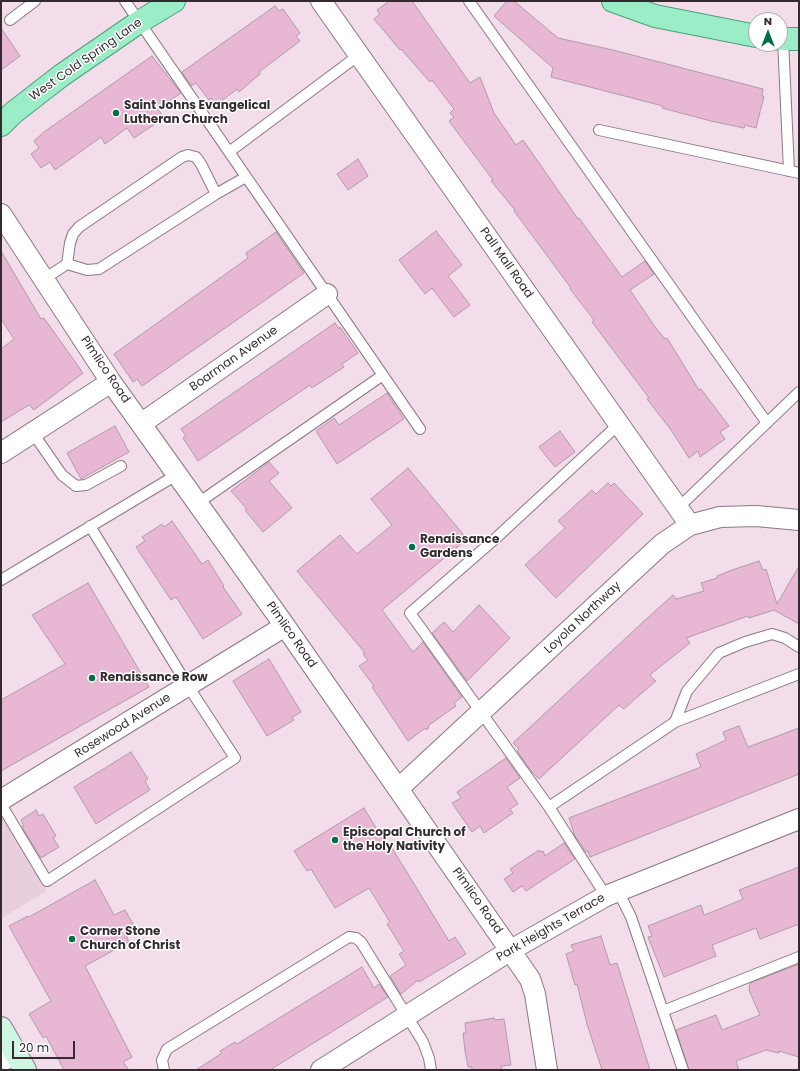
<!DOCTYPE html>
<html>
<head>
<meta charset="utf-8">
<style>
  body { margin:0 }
  #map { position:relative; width:800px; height:1071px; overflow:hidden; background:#f3ddea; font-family:Poppins,sans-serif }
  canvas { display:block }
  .frame { position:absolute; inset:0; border:2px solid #332b30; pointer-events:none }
  .north { position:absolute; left:748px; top:12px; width:40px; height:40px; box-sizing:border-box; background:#fff; border:1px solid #adaaac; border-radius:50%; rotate:0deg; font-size:11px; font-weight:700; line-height:16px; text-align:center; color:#332b30 }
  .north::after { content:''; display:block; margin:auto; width:14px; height:18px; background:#026f47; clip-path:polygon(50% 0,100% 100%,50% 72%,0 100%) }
  .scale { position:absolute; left:12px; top:1041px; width:63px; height:18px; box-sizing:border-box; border:2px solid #332b30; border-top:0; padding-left:5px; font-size:12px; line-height:14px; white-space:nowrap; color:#332b30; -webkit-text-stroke:3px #fff; paint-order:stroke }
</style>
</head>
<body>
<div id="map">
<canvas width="800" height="1071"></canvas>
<div class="frame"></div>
<div class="north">N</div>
<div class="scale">20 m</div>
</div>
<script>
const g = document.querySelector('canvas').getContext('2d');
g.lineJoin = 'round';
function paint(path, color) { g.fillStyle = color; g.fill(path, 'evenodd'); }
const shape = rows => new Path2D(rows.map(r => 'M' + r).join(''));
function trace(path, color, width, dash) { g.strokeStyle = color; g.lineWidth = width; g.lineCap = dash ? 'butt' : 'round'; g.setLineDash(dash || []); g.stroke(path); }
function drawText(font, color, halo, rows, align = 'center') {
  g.font = font + ' Poppins,sans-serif'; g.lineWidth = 3; g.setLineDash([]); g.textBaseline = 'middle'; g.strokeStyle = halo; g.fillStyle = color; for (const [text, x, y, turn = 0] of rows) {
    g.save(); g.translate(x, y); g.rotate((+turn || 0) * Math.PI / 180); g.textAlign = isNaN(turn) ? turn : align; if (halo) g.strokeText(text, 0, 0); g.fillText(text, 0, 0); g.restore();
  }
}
paint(shape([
  [1,804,48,881,46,891,1,919]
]), '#e9cedd');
const building = shape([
  [389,1,412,1,470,83,480,77,494,113,516,145,523,140,578,219,579,218,622,277,645,261,654,274,630,290,655,327,665,339,667,338,699,390,701,389,729,426,720,432,725,439,700,457,698,451,689,458,671,430,647,399,649,398,592,322,594,320,570,289,571,288,514,211,515,210,491,181,493,180,449,121,454,117,450,113,454,109,432,80,430,82,401,49,400,50,374,19,380,14,377,10,389,1],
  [507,1,514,1,558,38,613,50,763,89,762,96,764,96,756,128,745,125,744,128,711,121,662,108,663,106,551,77,553,68,494,16,507,1],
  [275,6,279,11,283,9,300,33,296,36,300,41,259,72,260,74,239,92,237,89,216,105,211,98,209,100,196,83,191,86,182,72,275,6],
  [1,28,20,56,1,70,1,28],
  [152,56,181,93,158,109,164,118,134,138,127,128,105,144,101,137,55,170,50,162,41,168,31,154,39,148,34,141,44,132,152,56],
  [358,159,368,176,348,190,337,174,358,159],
  [436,231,462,265,448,276,470,305,454,317,432,288,425,294,399,260,436,231],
  [276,232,304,273,142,386,137,379,133,382,114,354,248,258,246,253,276,232],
  [1,251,41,319,44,318,83,373,34,410,29,405,1,422,1,349,14,339,1,319,1,251],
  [335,323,339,329,340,327,358,353,342,364,344,367,312,388,310,385,198,461,183,438,186,436,181,429,335,323],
  [387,393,404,419,337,464,316,431,334,418,339,425,387,393],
  [115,426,129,452,81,479,67,453,115,426],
  [560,431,575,452,555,467,539,447,560,431],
  [269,462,279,473,269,481,292,508,263,532,245,510,247,509,231,491,269,462],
  [408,468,467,539,382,610,413,652,423,642,462,697,454,703,456,706,429,725,428,729,424,729,408,741,372,687,374,686,359,666,368,660,363,654,365,653,297,571,340,535,357,554,392,525,371,499,408,468],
  [608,483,611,486,614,483,643,514,556,598,525,565,565,528,558,521,592,490,596,494,608,483],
  [172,521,202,564,208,560,224,586,223,587,242,614,203,639,176,597,171,600,136,547,145,541,142,537,162,524,164,527,172,521],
  [759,561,763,570,766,569,777,604,799,566,799,624,774,610,749,618,748,616,686,638,690,643,652,673,650,676,656,681,636,698,624,709,619,705,539,779,531,771,517,751,519,749,513,743,643,622,673,595,676,599,704,591,701,583,717,578,717,576,732,570,759,561],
  [88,583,149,687,1,771,1,700,65,664,32,615,88,583],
  [479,605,510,638,467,681,432,633,444,622,453,632,479,605],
  [269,659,301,712,292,717,294,720,267,736,233,681,269,659],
  [739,726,748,747,799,728,799,774,590,857,588,851,586,852,575,836,569,818,701,767,696,754,726,740,723,732,739,726],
  [131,752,148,779,145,781,150,790,96,824,74,787,131,752],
  [506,758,520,778,507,787,518,804,510,809,513,813,484,833,480,826,472,832,452,803,461,798,457,792,506,758],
  [364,808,385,843,389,843,449,941,455,937,466,954,419,982,418,980,401,994,390,976,406,965,399,954,404,951,387,924,390,922,369,888,335,908,311,869,307,871,294,851,364,808],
  [36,810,39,816,43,814,56,836,53,838,59,847,41,858,22,827,24,826,21,820,36,810],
  [564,843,575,859,526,891,522,886,513,892,504,879,513,873,510,869,539,850,540,852,543,851,545,856,564,843],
  [799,867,799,924,760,939,756,928,712,945,716,956,664,977,648,937,652,936,648,926,701,905,704,915,722,908,743,899,739,890,799,867],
  [95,880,114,915,125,910,136,929,126,935,129,942,85,966,132,1057,123,1062,129,1070,64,1070,46,1036,43,1038,29,1014,51,1001,9,926,28,916,29,917,95,880],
  [601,936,610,965,617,963,650,1070,602,1070,587,1024,577,984,575,985,566,954,574,951,571,945,601,936],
  [799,964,799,1057,779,1051,779,1053,766,1050,736,1061,739,1070,689,1070,676,1030,716,1015,722,1030,760,1015,749,990,750,983,799,964],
  [362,967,374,988,379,984,388,997,270,1070,196,1070,222,1053,220,1051,235,1042,237,1044,362,967],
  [494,1018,495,1020,504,1019,511,1065,501,1066,502,1070,472,1070,472,1067,468,1067,465,1051,463,1033,466,1033,465,1023,494,1018]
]);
paint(building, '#e7b7d4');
trace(building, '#af9ba7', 1);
const lane = shape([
  [125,1,420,429],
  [469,1,767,423],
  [10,20,35,1],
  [783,39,789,171],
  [599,130,799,173],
  [229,152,359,55],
  [67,264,70,243,73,234,79,227,182,157,188,155,196,157,201,164,216,194],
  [67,264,87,270,99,269,216,194,246,177],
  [44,279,67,264],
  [33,433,62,475,76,486,86,485,121,466],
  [198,503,383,375],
  [678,508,799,392],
  [1,580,178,474],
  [675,722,687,691,719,653,745,642,772,634,785,638,799,647],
  [1,804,47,881,235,758,188,686,90,526],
  [549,807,675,722,799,674],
  [618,891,631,917,683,1070],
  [606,896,549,807,410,613,496,538,619,424],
  [663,1011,799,957],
  [164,1070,162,1060,167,1049,349,937,356,938,361,942,423,1042,429,1058,431,1070]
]);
const street = shape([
  [321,1,690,525],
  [1,214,111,382,285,626,530,979,535,994,547,1070],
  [142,423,327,294],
  [1,453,111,382],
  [398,789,662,544,690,525,720,517,756,516,799,520],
  [1,800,285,626],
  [1,1062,15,1053],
  [321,1070,511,950,606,896,799,819]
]);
const secondary = shape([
  [1,1028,25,1070]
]);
const primary = shape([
  [613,1,655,16,756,36],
  [780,39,799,39],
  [1,125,13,113,62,75,139,22,174,1]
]);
trace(lane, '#8b7883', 12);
trace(street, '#8b7883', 22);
trace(secondary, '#8b7883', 24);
trace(primary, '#4ba179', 24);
trace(lane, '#fff', 10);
trace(street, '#fff', 20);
trace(secondary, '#cdf6e3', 22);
trace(primary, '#9bedc7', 22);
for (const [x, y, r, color] of [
  [116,113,4,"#026f47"],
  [412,547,4,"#026f47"],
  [92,678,4,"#026f47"],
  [335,840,4,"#026f47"],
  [72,939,4,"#026f47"]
]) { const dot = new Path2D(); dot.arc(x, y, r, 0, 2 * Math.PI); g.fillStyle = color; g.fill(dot); trace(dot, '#fff', 1.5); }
drawText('12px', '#332b30', '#fff', [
  ["West Cold Spring Lane",86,60,-35],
  ["Pall Mall Road",506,263,55],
  ["Boarman Avenue",234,359,-35],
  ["Pimlico Road",105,370,56],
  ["Loyola Northway",583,618,-43],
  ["Pimlico Road",291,635,55],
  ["Rosewood Avenue",123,726,-32],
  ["Pimlico Road",477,901,55],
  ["Park Heights Terrace",551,928,-30]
]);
drawText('bold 12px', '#332b30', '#fff', [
  ["Saint Johns Evangelical",124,106],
  ["Lutheran Church",124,120],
  ["Renaissance",420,540],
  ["Gardens",420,554],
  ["Renaissance Row",100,678],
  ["Episcopal Church of",343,833],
  ["the Holy Nativity",343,847],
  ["Corner Stone",80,932],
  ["Church of Christ",80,946]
], 'left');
</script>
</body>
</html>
